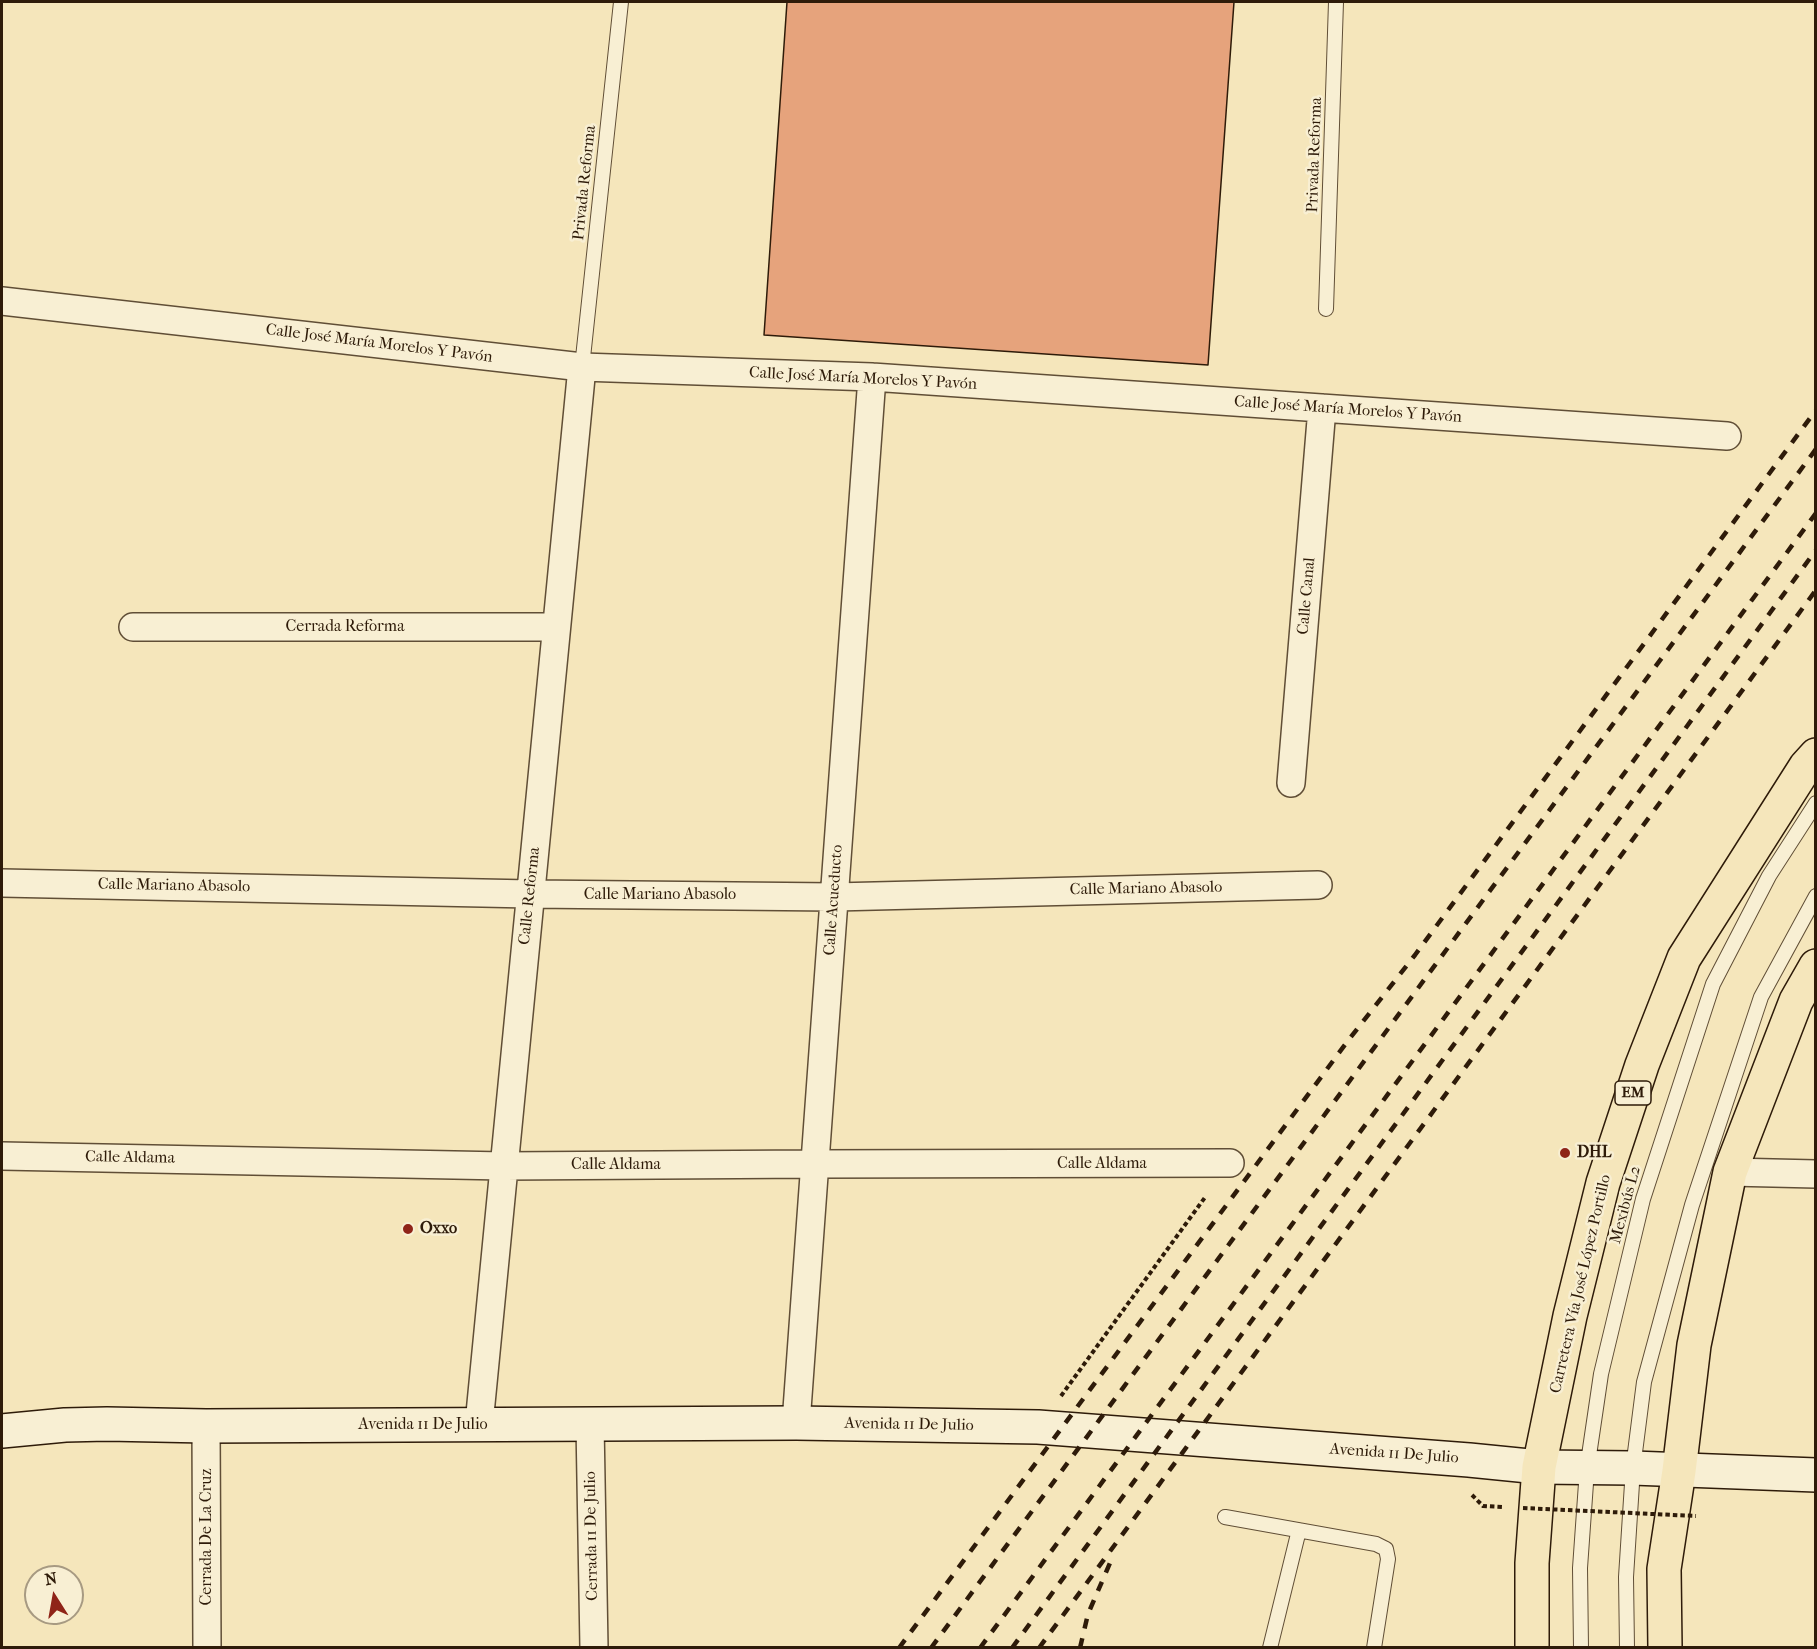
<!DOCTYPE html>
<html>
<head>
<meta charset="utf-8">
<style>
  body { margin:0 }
  #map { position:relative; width:1817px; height:1649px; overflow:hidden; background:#f5e6bb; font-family:"IM FELL French Canon",serif }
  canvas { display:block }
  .frame { position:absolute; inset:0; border:3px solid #2e1b09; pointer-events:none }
  .north { position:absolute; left:24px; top:1565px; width:60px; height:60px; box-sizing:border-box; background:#f8efd3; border:2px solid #a79a82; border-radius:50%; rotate:349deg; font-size:16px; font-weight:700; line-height:24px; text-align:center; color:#2e1b09 }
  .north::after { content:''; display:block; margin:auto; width:21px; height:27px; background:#8f2418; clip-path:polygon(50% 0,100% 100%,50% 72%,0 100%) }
</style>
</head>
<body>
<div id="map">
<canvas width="1817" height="1649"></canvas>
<div class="frame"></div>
<div class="north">N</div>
</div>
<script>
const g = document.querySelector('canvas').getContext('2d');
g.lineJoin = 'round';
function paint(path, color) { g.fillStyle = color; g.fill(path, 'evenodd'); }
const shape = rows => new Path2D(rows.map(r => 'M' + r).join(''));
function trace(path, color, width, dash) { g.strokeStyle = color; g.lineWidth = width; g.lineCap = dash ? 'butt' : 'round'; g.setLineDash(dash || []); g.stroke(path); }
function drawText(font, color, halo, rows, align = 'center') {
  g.font = font + ' "IM FELL French Canon",serif'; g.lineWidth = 5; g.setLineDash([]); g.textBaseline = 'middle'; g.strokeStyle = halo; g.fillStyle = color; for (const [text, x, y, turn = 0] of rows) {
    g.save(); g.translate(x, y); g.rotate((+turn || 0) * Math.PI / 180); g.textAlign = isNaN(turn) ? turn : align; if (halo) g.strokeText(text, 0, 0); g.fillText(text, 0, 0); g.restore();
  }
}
const building = shape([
  [787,2,1234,2,1208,365,764,335,787,2]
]);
paint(building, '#e6a37c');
trace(building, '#2e1b09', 1.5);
const lane = shape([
  [1326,309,1336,2],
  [582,367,621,2],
  [1225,1517,1376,1544,1386,1549,1388,1559,1374,1648],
  [1270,1648,1299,1530],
  [1581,1648,1580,1568,1587,1469,1601,1374,1643,1199,1713,984,1769,876,1816,803],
  [1627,1648,1626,1577,1633,1468,1644,1382,1692,1205,1761,997,1816,896]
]);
const street = shape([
  [2,301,582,367,872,377,1727,436],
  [133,627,556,627],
  [1291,783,1322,408],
  [2,883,530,894,835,897,1318,885],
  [2,1156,504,1166,814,1164,1230,1163],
  [1730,1172,1816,1174],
  [796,1423,872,377],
  [479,1424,582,367],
  [590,1424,594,1648],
  [206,1426,207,1648]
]);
const secondary = shape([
  [2,1431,65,1425,107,1424,206,1426,796,1423,1038,1427,1469,1460,1539,1467,1633,1468,1816,1475]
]);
const primary = shape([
  [1532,1648,1532,1563,1539,1467,1570,1316,1603,1183,1642,1065,1684,958,1806,766,1816,755],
  [1665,1648,1664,1569,1679,1471,1694,1345,1730,1172,1796,1001,1816,966]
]);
trace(lane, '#604e36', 16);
trace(street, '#604e36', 30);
trace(secondary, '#2e1b09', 36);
trace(primary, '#2e1b09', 36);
trace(shape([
  [1061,1396,1206,1196],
  [1472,1495,1483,1506,1502,1507]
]), '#2e1b09', 4, [4.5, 3]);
trace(lane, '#f8efd3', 14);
trace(street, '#f8efd3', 27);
trace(secondary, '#f8efd3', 33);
trace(primary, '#f5e6bb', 33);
trace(shape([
  [899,1648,1347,1042,1415,955,1816,410],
  [931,1648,1816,449],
  [980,1648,1816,513],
  [1012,1648,1816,550],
  [1039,1648,1816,590],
  [1080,1648,1088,1614,1110,1563]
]), '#2e1b09', 4.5, [10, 10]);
trace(shape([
  [1523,1508,1696,1516]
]), '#2e1b09', 4, [4.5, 3]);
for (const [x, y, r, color] of [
  [1565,1153,6,"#8f2418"],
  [408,1229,6,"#8f2418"]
]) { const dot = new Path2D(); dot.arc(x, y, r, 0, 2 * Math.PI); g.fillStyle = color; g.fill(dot); trace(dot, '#f8efd3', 2); }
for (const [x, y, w] of [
  [1633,1093,36]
]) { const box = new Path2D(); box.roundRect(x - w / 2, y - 12, w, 24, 4.5); g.fillStyle = '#f8efd3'; g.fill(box); trace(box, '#2e1b09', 1.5); }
drawText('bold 15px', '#2e1b09', null, [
  ["EM",1633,1093]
]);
drawText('16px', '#2e1b09', '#f8efd3', [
  ["Privada Reforma",1315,155,-88],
  ["Privada Reforma",585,183,-84],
  ["Calle José María Morelos Y Pavón",379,344,7],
  ["Calle José María Morelos Y Pavón",863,379,3],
  ["Calle José María Morelos Y Pavón",1348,410,4],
  ["Calle Canal",1307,596,-85],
  ["Cerrada Reforma",345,627],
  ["Calle Mariano Abasolo",174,886,1],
  ["Calle Mariano Abasolo",1146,889,-1],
  ["Calle Mariano Abasolo",660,895],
  ["Calle Reforma",530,896,-84],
  ["Calle Acueducto",834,900,-86],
  ["Calle Aldama",130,1158,1],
  ["Calle Aldama",1102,1164],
  ["Calle Aldama",616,1165],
  ["Mexibús L2",1626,1205,-75],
  ["Carretera Vía José López Portillo",1581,1284,-77],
  ["Avenida 11 De Julio",423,1425],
  ["Avenida 11 De Julio",909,1425,1],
  ["Avenida 11 De Julio",1394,1454,4],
  ["Cerrada 11 De Julio",592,1536,-91],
  ["Cerrada De La Cruz",207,1537,-90]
]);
drawText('bold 16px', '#2e1b09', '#f8efd3', [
  ["DHL",1577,1153],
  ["Oxxo",420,1229]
], 'left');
</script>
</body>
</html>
